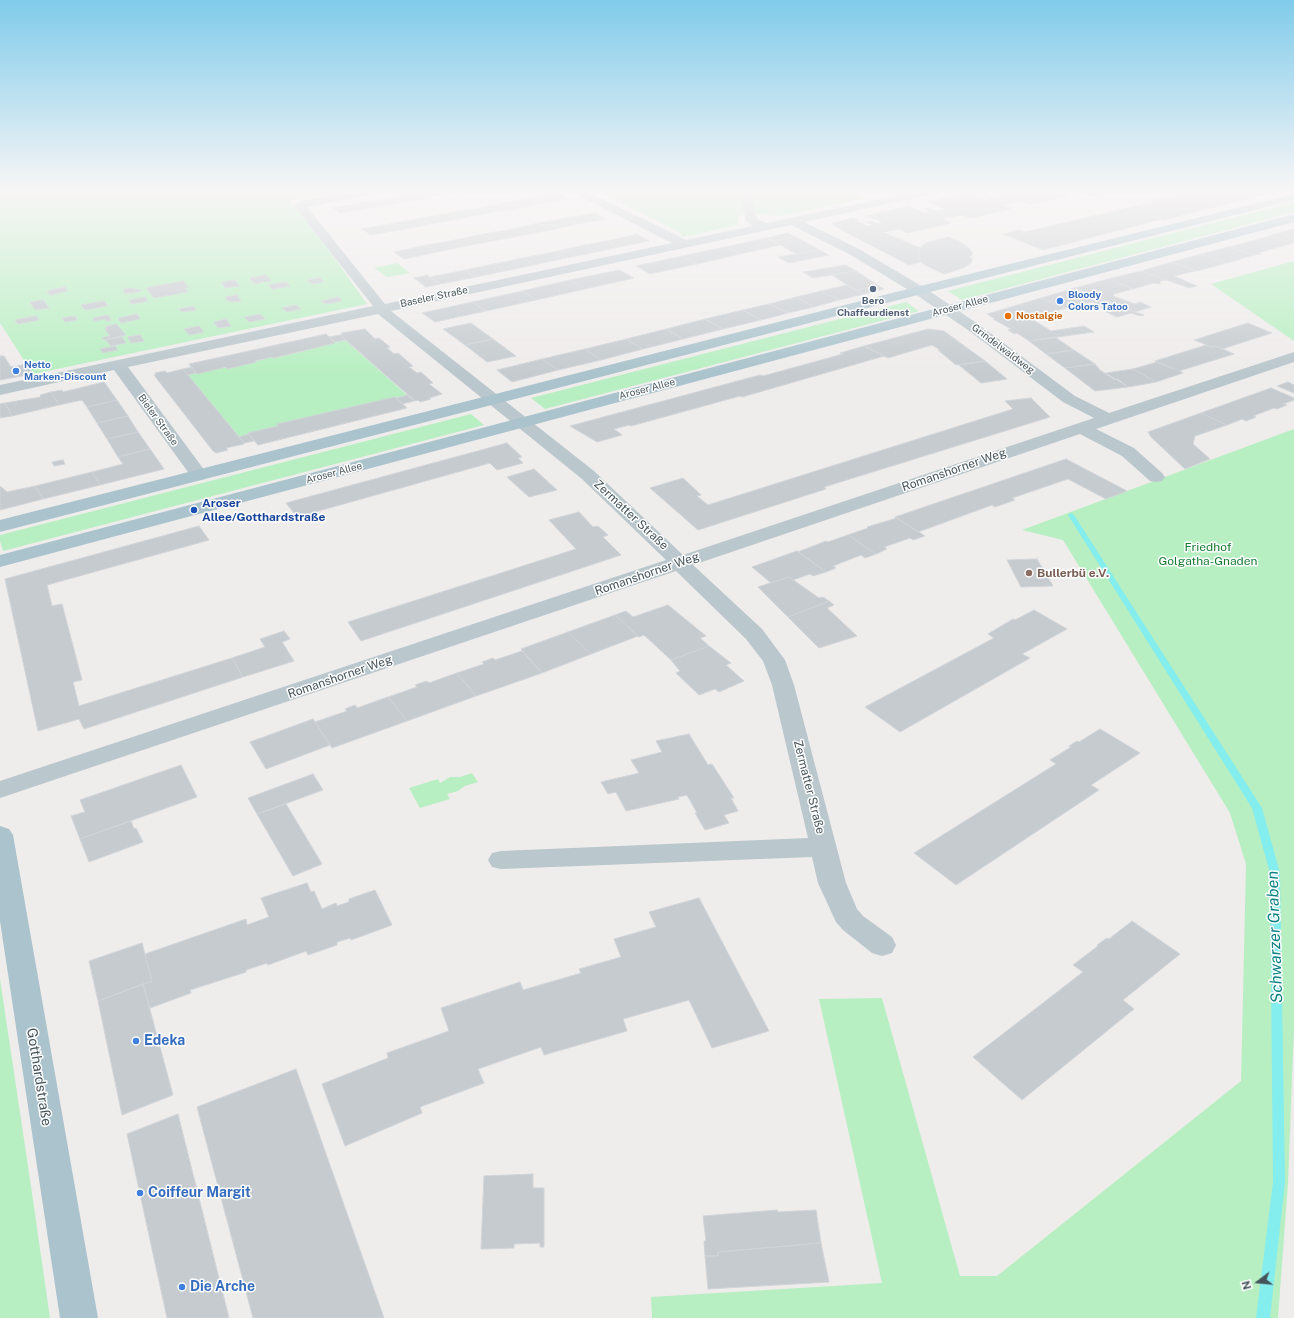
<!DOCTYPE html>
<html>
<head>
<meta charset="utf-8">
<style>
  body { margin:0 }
  #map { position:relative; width:1294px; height:1318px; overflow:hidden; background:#efecec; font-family:"Public Sans",sans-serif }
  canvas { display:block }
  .north { position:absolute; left:1238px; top:1262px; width:40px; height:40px; -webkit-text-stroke:3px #fff; paint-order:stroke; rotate:254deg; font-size:11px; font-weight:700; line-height:16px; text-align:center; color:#44545a }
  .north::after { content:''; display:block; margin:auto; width:14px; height:18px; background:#44545a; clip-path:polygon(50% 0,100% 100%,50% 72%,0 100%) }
</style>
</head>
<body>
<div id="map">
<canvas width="1294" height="1318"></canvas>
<div class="north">N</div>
</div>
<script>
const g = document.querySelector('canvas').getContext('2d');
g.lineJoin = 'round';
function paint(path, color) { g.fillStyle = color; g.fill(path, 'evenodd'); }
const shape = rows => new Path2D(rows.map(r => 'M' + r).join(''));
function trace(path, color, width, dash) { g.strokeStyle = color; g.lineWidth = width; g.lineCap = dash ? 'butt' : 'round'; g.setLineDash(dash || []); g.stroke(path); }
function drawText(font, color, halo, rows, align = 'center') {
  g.font = font + ' "Public Sans",sans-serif'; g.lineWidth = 3; g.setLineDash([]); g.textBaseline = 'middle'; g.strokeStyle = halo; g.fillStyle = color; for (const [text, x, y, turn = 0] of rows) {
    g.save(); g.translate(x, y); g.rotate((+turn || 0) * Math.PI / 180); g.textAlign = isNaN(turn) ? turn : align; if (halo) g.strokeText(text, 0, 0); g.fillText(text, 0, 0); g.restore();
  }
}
paint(shape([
  [0,190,367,190,328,197,325,195,290,201,328,249,367,304,33,374,0,323],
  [596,190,847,190,866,198,781,216,747,213,739,216,737,225,683,237,679,232],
  [1294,202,1294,212,962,300,948,291],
  [1294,261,1294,341,1211,284],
  [397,263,410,273,387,277,374,268],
  [906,302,919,311,545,409,531,398],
  [345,340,407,395,278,424,278,426,239,437,188,375,226,367,228,369,272,357,274,358,309,350,309,349],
  [471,414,484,425,3,551,0,541,0,535],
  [1294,429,1294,1028,1288,1183,1278,1318,652,1318,651,1297,882,1283,819,999,882,998,960,1276,997,1276,1241,1081,1246,864,1230,813,1063,540,1022,530],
  [472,773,478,782,465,786,458,791,447,794,450,799,420,808,409,788,438,779,440,783,450,777,460,777],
  [0,979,31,1186,50,1318,0,1318]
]), '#b8efc2');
paint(shape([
  [1071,513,1074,515,1262,808,1280,873,1285,1182,1270,1318,1256,1318,1273,1182,1270,873,1252,808,1068,515,1071,513]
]), '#84eded');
const building = shape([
  [436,190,448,190,454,193,425,198,416,193,436,190],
  [448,190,473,190,454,193,448,190],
  [989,190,1070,190,1059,192,1069,196,1030,204,1021,201,1002,205,1011,209,971,218,961,215,942,219,951,223,908,233,899,229,883,232,920,248,918,255,921,262,909,265,832,225,834,224,832,223,854,218,859,221,856,221,868,226,873,225,866,222,871,221,878,224,883,222,866,216,909,206,926,213,931,212,924,209,928,208,936,211,946,209,928,202,968,193,986,200,990,199,983,196,988,195,995,197,1005,195,989,190],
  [1073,190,1096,190,1105,193,1097,195,1104,197,1099,198,1073,190],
  [1203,190,1282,190,1163,220,1127,208,1154,201,1151,200,1165,197,1169,198,1203,190],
  [416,193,425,198,398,203,390,198,416,193],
  [558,193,568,199,540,204,530,198,558,193],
  [390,198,398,203,372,208,364,202,390,198],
  [530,198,540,204,514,209,504,203,530,198],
  [364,202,372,208,340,213,333,208,364,202],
  [504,203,514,209,488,213,479,208,504,203],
  [479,208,488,213,459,219,449,213,479,208],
  [1127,208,1162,219,1043,250,1003,234,1019,230,1025,232,1127,208],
  [449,213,459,219,431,224,422,218,449,213],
  [595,213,606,219,577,224,566,218,595,213],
  [422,218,431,224,404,229,395,223,422,218],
  [566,218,577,224,551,230,539,223,566,218],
  [395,223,404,229,371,235,362,229,395,223],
  [539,223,551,230,524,235,513,229,539,223],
  [513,229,524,235,493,241,483,234,513,229],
  [1294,229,1294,243,1270,236,1271,235,1294,229],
  [788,233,796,237,774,241,766,238,788,233],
  [483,234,493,241,466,246,455,240,483,234],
  [637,234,649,241,619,247,607,241,637,234],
  [1270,236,1293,243,1258,253,1261,254,1255,255,1229,247,1270,236],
  [796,237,819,250,796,254,774,241,796,237],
  [948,237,959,241,969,248,973,254,969,258,973,258,971,263,963,268,944,274,923,264,919,259,918,254,921,247,926,243,948,237],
  [766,238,780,245,740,254,725,247,766,238],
  [455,240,466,246,437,252,427,245,455,240],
  [607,241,619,247,596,252,584,245,607,241],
  [427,245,437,252,404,259,394,252,427,245],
  [584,245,596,252,566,258,554,252,584,245],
  [725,247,740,254,697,264,682,256,725,247],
  [1229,247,1254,255,1227,263,1201,254,1229,247],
  [819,250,829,255,789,263,778,257,819,250],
  [554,252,566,258,534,265,522,258,554,252],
  [1201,254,1227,263,1197,271,1172,262,1201,254],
  [682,256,697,264,650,274,636,266,682,256],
  [522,258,534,265,505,271,494,264,522,258],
  [1172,262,1195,271,1174,276,1197,286,1189,288,1141,271,1172,262],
  [494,264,505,271,476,277,465,270,494,264],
  [846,265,856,271,813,278,803,272,846,265],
  [465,270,476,277,441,284,430,277,465,270],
  [619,270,634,278,585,289,570,280,619,270],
  [856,271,879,286,855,290,832,275,856,271],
  [1141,271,1166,280,1160,281,1160,284,1153,283,1133,289,1108,279,1141,271],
  [266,275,271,281,254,284,250,278,266,275],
  [428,275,428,276,440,284,426,287,414,278,428,275],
  [320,278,324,282,311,284,307,280,320,278],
  [1108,279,1133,289,1114,294,1113,296,1135,304,1140,302,1151,307,1135,312,1075,288,1108,279],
  [235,280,239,286,225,288,222,282,235,280],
  [570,280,585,289,536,300,522,291,570,280],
  [183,281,189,288,185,288,188,292,154,298,146,288,183,281],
  [286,282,290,286,272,289,268,285,286,282],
  [847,285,864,294,839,300,821,291,847,285],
  [879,286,884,289,864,294,855,290,879,286],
  [65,287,68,291,50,295,47,291,65,287],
  [126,288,133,289,142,290,133,293,124,293,124,289,126,288],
  [1075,288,1135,312,1144,315,1140,316,1131,313,1117,317,1106,312,1110,311,1092,302,1066,308,1041,298,1075,288],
  [522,291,536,300,486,311,472,302,522,291],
  [821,291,839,300,814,307,796,297,821,291],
  [237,295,241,301,231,302,225,299,227,298,226,297,237,295],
  [145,297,148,301,132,304,129,300,145,297],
  [338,297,342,301,326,304,321,301,338,297],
  [796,297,814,307,788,313,769,304,796,297],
  [1041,298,1066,308,1030,318,1051,331,1084,326,1094,332,1029,341,1017,333,1014,334,1008,330,1011,329,993,319,995,319,987,314,1041,298],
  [43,300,49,308,35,310,30,302,43,300],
  [104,301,108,306,85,310,81,305,104,301],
  [472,302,486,311,435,322,422,313,472,302],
  [769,304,788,313,761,320,743,310,769,304],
  [296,305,301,309,287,312,282,308,296,305],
  [193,306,196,310,182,312,179,309,193,306],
  [743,310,761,320,723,329,705,319,743,310],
  [137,314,140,319,121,323,118,318,137,314],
  [260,314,265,319,249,322,244,317,260,314],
  [108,315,111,320,106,321,105,319,94,321,93,318,108,315],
  [36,316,39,320,18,324,15,320,36,316],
  [75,316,77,320,65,322,62,318,75,316],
  [226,319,231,326,218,328,214,322,226,319],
  [705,319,723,329,683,339,666,329,705,319],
  [471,323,493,339,465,345,443,329,471,323],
  [1248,323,1272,333,1222,349,1216,346,1212,347,1194,340,1248,323],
  [116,324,126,335,104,340,102,338,110,336,105,329,107,329,105,327,116,324],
  [199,326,204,332,189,335,184,329,199,326],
  [365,329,375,339,379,338,390,347,387,348,394,354,398,353,413,366,409,367,417,373,421,372,433,383,429,384,442,394,429,398,431,399,420,402,418,400,415,401,340,335,343,334,341,333,365,329],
  [666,329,683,339,643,349,626,339,666,329],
  [928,329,944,331,985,361,956,365,938,350,940,350,932,345,888,358,864,346,928,329],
  [326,334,335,343,274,358,272,357,255,361,256,362,227,369,226,367,197,374,189,364,326,334],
  [140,335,144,341,131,343,128,337,140,335],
  [340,335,345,340,335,342,329,337,340,335],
  [122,337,126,343,111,346,106,340,122,337],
  [1055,337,1074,350,1046,354,1029,341,1055,337],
  [493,339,516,356,487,362,465,345,493,339],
  [626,339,643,349,601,360,585,349,626,339],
  [1206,345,1212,347,1216,346,1234,354,1179,371,1155,361,1206,345],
  [115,346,118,350,103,353,100,349,115,346],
  [864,346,884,356,742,397,740,396,631,426,629,425,614,429,622,435,597,442,570,426,760,375,763,376,843,354,840,353,864,346],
  [585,349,601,360,558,370,542,359,585,349],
  [1074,350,1095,364,1065,368,1046,354,1074,350],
  [0,356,4,356,11,367,27,364,33,374,0,380,0,356],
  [542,359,558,370,512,382,497,370,542,359],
  [985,361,1007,379,981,383,959,365,985,361],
  [1157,362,1179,371,1183,373,1156,382,1133,369,1157,362],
  [1095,364,1100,370,1115,380,1118,379,1128,387,1095,391,1065,368,1095,364],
  [192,367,196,373,188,375,183,369,192,367],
  [183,369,244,443,244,444,226,448,228,450,216,453,213,451,154,375,156,375,155,373,165,371,167,373,183,369],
  [1133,369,1156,382,1128,387,1106,373,1133,369],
  [104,382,117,400,87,407,82,400,59,405,51,392,62,390,63,392,104,382],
  [1288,382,1294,385,1294,393,1277,386,1288,382],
  [1271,388,1294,398,1294,400,1283,404,1287,405,1277,409,1274,408,1253,416,1256,417,1246,421,1242,419,1227,425,1201,413,1271,388],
  [51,392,59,405,12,416,5,403,41,397,40,395,51,392],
  [407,395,414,401,402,404,396,398,407,395],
  [395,397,407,408,258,445,248,433,278,426,277,424,395,397],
  [1031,398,1050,417,824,487,826,489,698,530,650,488,683,478,701,495,697,496,708,505,1013,409,1005,401,1031,398],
  [117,400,128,416,97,423,87,407,117,400],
  [5,403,12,416,0,418,0,404,5,403],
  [1201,413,1227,425,1195,436,1193,444,1210,459,1185,469,1151,437,1148,432,1201,413],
  [128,416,138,432,107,439,97,423,128,416],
  [138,432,150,449,118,457,107,439,138,432],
  [249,434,254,441,244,443,239,437,249,434],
  [507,443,522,457,518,458,523,463,497,470,490,463,297,517,286,503,507,443],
  [150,449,164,469,100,485,92,472,123,464,118,457,150,449],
  [1066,459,1127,491,1106,499,1068,479,1012,498,1015,500,995,507,992,505,918,532,895,517,1066,459],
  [63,460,65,464,54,466,52,462,63,460],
  [534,469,557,490,529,497,507,477,534,469],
  [92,472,100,485,43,499,35,486,92,472],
  [0,486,7,492,35,486,43,499,0,510,0,486],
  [579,512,593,527,598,526,608,535,603,537,621,555,361,641,348,622,576,549,549,520,579,512],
  [897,518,925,536,913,540,910,538,884,547,887,549,876,554,848,535,868,528,867,527,897,518],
  [199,526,209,540,47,585,52,606,62,604,82,680,73,682,79,706,232,658,243,677,84,729,79,719,38,731,5,579,199,526],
  [848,535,876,554,865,558,861,555,833,566,836,568,826,572,798,552,826,541,828,542,848,535],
  [797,551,826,572,813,576,810,574,793,580,789,577,771,583,752,567,797,551],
  [1037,559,1053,586,1021,587,1007,560,1037,559],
  [789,577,819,598,823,597,829,601,788,617,758,587,789,577],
  [829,601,834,605,827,608,857,636,819,648,788,617,829,601],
  [668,605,706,636,700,638,709,646,671,660,644,635,639,637,615,615,626,611,633,617,668,605],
  [1034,610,1067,629,1022,654,1030,658,900,732,865,707,994,638,988,634,1013,619,1015,620,1034,610],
  [615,615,638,636,591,654,568,632,615,615],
  [284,631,290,639,282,642,294,661,243,677,232,658,265,647,260,639,284,631],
  [568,632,591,654,542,673,521,649,568,632],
  [709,646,731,663,726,665,744,681,719,692,715,689,699,695,676,673,680,671,671,660,709,646],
  [522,651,542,673,476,696,457,673,484,664,482,662,493,658,495,660,522,651],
  [457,673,476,696,407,721,388,697,417,687,415,685,427,681,429,683,457,673],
  [388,697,407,721,332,748,315,722,347,711,345,709,355,705,357,708,388,697],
  [313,719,330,745,266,769,250,742,313,719],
  [1100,729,1140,753,1091,785,1099,790,956,885,914,853,1056,764,1050,760,1071,747,1069,746,1077,741,1079,742,1100,729],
  [689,734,708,765,712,764,734,798,731,798,738,811,724,815,729,823,705,830,695,813,697,813,687,795,678,797,679,799,626,811,616,792,608,794,601,782,639,773,631,760,662,752,656,741,689,734],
  [181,765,197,797,80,839,71,816,85,812,80,800,181,765],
  [313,774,323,790,257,814,248,798,313,774],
  [286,804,322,864,293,876,257,814,286,804],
  [131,821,134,829,136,828,143,842,89,862,80,839,131,821],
  [307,883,311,892,314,891,322,909,336,903,337,906,349,902,349,899,375,890,392,925,351,940,350,938,337,942,337,945,308,955,306,951,268,965,267,963,246,970,246,972,190,990,191,993,150,1008,143,984,152,981,145,954,246,919,247,925,269,917,261,898,307,883],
  [699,898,769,1031,712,1048,689,1000,623,1019,627,1031,544,1055,541,1047,478,1069,484,1083,420,1107,422,1113,345,1146,322,1084,388,1058,387,1053,449,1031,441,1008,520,982,523,990,581,973,579,969,621,957,614,939,656,927,649,912,699,898],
  [1132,921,1180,954,1123,1000,1134,1009,1022,1100,973,1057,1083,972,1073,965,1098,946,1097,945,1107,938,1109,939,1132,921],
  [142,943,152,981,98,1001,89,961,142,943],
  [143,984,173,1095,122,1115,98,1001,143,984],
  [296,1069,384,1318,253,1318,197,1107,296,1069],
  [178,1114,229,1318,167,1318,127,1134,178,1114],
  [533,1174,533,1188,544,1188,544,1247,540,1247,540,1243,514,1244,514,1248,481,1249,484,1176,533,1174],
  [777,1210,778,1212,816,1210,821,1243,718,1252,718,1256,705,1256,704,1241,706,1241,703,1216,777,1210],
  [821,1243,829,1282,708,1289,705,1256,718,1256,718,1252,821,1243]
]);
paint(building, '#c5cbcf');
trace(building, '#d0d4d8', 1);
paint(shape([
  [362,190,386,190,380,193,307,207,385,304,672,243,572,192,571,190,584,190,686,240,753,226,746,221,740,190,750,190,757,219,767,223,923,190,943,190,942,192,938,193,804,222,859,249,925,288,978,324,1075,396,1109,413,1294,352,1294,362,1096,429,1134,448,1162,473,1165,477,1162,481,1156,482,1150,481,1122,456,1080,434,693,565,762,629,785,660,794,685,846,883,857,909,863,916,892,937,896,945,892,953,882,956,872,953,843,930,836,922,818,883,812,857,501,869,492,867,488,860,492,853,501,851,808,838,772,685,763,661,746,639,676,571,0,798,0,781,666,560,582,479,378,314,128,367,208,475,205,479,199,480,193,479,114,370,0,395,0,385,373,306,294,206,300,201,304,200,362,190],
  [791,225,851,255,915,294,968,330,1063,402,1094,418,683,555,594,471,391,311,791,225]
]), '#bac7cc');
paint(shape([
  [1294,194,1294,200,906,298,0,532,0,520,896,292,1294,194],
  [1294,214,1294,222,0,567,0,555,1294,214],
  [0,826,9,829,13,835,98,1318,60,1318,0,921,0,826]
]), '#aac3cc');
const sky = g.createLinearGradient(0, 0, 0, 374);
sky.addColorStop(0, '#80cbea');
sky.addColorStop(0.51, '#f8f6f6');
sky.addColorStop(1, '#f8f6f600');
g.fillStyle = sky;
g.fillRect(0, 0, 1294, 374);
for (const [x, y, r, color] of [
  [873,289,4,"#5c6f8a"],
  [1060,301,4,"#3f7fe0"],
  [1008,316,4,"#e8710a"],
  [16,371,4,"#3f7fe0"],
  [194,510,4,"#1a4fb4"],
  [1029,573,4,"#8d6e63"],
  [136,1041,4,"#3f7fe0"],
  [140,1193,4,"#3f7fe0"],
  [182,1287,4,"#3f7fe0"]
]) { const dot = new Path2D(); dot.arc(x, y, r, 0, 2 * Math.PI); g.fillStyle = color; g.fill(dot); trace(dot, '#fff', 1.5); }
drawText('bold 10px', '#366cbe', '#fff', [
  ["Bloody",1068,295],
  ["Colors Tatoo",1068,307],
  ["Netto",24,365],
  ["Marken-Discount",24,377]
], 'left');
drawText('10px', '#44545a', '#fff', [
  ["Baseler Straße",434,297,-12],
  ["Aroser Allee",960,306,-15],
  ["Grindelwaldweg",1003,349,37],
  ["Aroser Allee",647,389,-15],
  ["Bieler Straße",158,420,54],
  ["Aroser Allee",334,473,-15]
]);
drawText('bold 10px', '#4e5e75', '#fff', [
  ["Bero",873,301],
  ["Chaffeurdienst",873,313]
]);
drawText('bold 10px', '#c56008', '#fff', [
  ["Nostalgie",1016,316]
], 'left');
drawText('12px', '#44545a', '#fff', [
  ["Romanshorner Weg",954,470,-19],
  ["Zermatter Straße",631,515,43],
  ["Romanshorner Weg",647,574,-19],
  ["Romanshorner Weg",340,677,-19],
  ["Zermatter Straße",809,787,76]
]);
drawText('bold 12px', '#164399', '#fff', [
  ["Aroser",202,503],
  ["Allee/Gotthardstraße",202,517]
], 'left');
drawText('12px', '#147b32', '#fff', [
  ["Friedhof",1208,547],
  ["Golgatha-Gnaden",1208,561]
]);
drawText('bold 12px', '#785e54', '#fff', [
  ["Bullerbü e.V.",1037,573]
], 'left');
drawText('bold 14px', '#366cbe', '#fff', [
  ["Edeka",144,1041],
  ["Coiffeur Margit",148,1193],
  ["Die Arche",190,1287]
], 'left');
drawText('14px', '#44545a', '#fff', [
  ["Gotthardstraße",39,1077,81]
]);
drawText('italic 16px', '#0b8282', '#fff', [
  ["Schwarzer Graben",1275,937,-92]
]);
</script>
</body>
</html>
